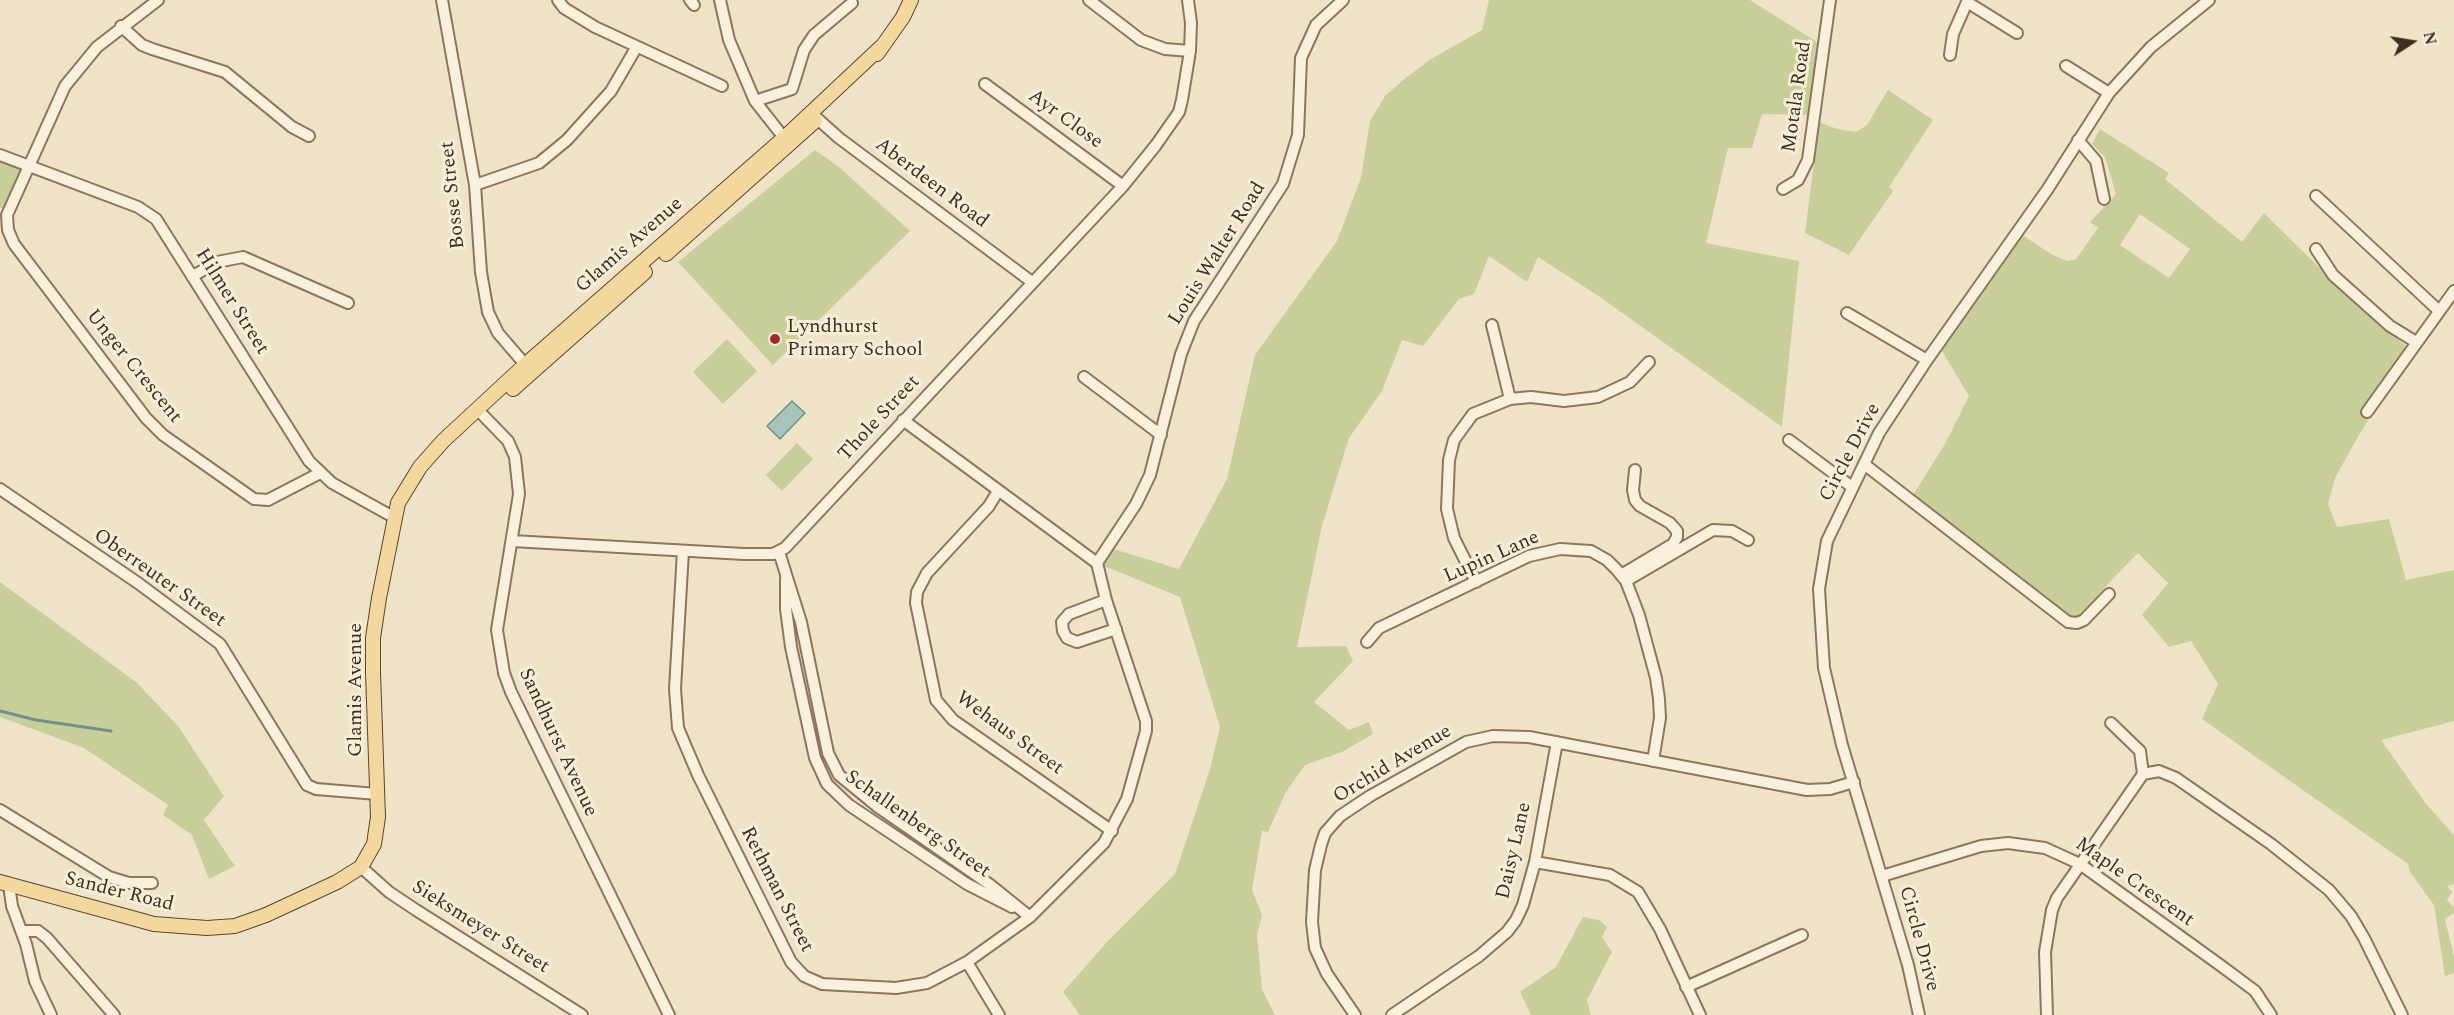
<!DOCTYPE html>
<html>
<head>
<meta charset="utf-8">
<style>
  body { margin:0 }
  #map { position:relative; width:2454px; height:1015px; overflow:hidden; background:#f0e4c8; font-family:Spectral,serif }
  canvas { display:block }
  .north { position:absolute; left:2382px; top:12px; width:60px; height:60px; -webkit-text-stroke:4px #f7eed8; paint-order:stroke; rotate:78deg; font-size:16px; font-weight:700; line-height:24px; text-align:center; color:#3d2e20 }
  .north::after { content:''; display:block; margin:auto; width:21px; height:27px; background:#3d2e20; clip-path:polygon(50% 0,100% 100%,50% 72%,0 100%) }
</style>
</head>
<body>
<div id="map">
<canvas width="2454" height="1015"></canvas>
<div class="north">N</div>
</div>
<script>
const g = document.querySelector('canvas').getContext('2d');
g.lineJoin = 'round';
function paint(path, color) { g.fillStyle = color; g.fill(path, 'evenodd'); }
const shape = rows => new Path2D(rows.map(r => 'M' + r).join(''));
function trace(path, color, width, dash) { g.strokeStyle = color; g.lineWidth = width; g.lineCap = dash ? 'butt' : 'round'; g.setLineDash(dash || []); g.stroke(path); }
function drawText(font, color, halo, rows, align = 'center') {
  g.font = font + ' Spectral,serif'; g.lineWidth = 6; g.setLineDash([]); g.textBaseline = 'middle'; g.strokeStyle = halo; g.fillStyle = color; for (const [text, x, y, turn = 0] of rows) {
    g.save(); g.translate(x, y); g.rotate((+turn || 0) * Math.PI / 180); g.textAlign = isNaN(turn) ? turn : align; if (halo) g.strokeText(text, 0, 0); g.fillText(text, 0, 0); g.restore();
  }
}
paint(shape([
  [1489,0,1750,0,1825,47,1815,115,1762,114,1752,148,1728,148,1706,243,1799,261,1782,427,1600,297,1538,257,1527,282,1489,256,1474,294,1459,299,1423,346,1402,340,1382,391,1349,438,1322,526,1297,647,1346,646,1353,661,1314,702,1349,730,1369,722,1373,734,1342,752,1305,765,1286,792,1268,832,1262,831,1252,890,1262,915,1257,935,1262,989,1275,1015,1080,1015,1063,992,1108,941,1175,874,1210,769,1220,727,1180,597,1097,563,1107,547,1179,569,1227,479,1255,355,1337,241,1361,178,1370,121,1385,96,1403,80,1431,59,1482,30],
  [1888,90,1933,120,1889,187,1893,191,1849,255,1805,233,1819,122,1837,129,1856,132,1867,125],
  [2100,129,2169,173,2165,179,2242,242,2264,213,2332,280,2411,351,2359,435,2335,478,2328,504,2337,527,2389,519,2406,580,2454,570,2454,721,2381,740,2427,805,2454,835,2454,884,2447,886,2452,892,2447,900,2454,907,2454,913,2445,919,2454,957,2454,973,2445,976,2434,905,2410,872,2408,864,2202,719,2218,684,2191,641,2169,647,2142,615,2168,583,2138,553,2104,588,2074,628,1910,500,1945,444,1969,396,1939,346,2018,232,2051,254,2067,261,2076,259,2098,228,2090,222,2116,194,2105,157,2092,144],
  [2140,214,2190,249,2169,278,2120,245],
  [815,150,839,167,910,231,773,365,678,262],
  [0,155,29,164,9,208,0,208],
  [727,339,757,371,723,404,693,372],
  [797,443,813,459,782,491,766,475],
  [0,582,136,682,178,726,224,796,204,820,235,866,209,879,192,835,163,815,168,805,84,748,0,717],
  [1583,917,1599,920,1607,927,1602,937,1612,952,1587,1000,1591,1015,1531,1015,1520,992,1556,967]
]), '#c9cf9b');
const water = shape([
  [792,401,805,413,780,439,767,426,792,401]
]);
paint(water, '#a9c4bc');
trace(water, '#6f938a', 1.5);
trace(shape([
  [0,711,36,720,111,731]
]), '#6f938a', 3);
const minor = shape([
  [158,0,97,47,65,86,7,215,8,230,14,244,146,418,163,435,254,499,268,500,320,473],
  [442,0,475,185,481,272,488,312,498,333,529,369],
  [558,0,564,8,595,27,722,86],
  [690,0,694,5],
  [720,0,729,40,755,101,788,143],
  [1089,0,1141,40,1165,49,1190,51],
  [1967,2,2017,33],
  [121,26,142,45,152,49,225,72,292,127,309,136],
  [1950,55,1953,34,1968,0],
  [2066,66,2109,93],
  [985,84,1123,186],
  [755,101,792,89,804,50,814,35,852,3],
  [811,113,839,138,1032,282],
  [2078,140,2096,161,2104,199],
  [0,155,138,207,156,219,309,461,332,483,395,518],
  [475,185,539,163,567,140,611,91,636,48],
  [1783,189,1798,180,1808,160,1830,0],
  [2316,196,2438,310],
  [2316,249,2333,275,2390,326,2416,342],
  [193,276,217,262,243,257,348,303],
  [1847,313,1927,360],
  [1492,325,1510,399],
  [1084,377,1161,435],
  [477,409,508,441,515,457,519,494,497,630,504,673,511,692,669,1015],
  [2367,412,2454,291],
  [1789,440,1852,487],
  [1864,464,2068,622,2077,623,2084,620,2109,594],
  [0,489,138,583,220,644,307,785,316,789,377,794],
  [998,491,989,506,927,573,917,592,916,603,936,700,953,720,1112,831],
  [512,541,744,554,773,554,785,548,1123,186,1156,145,1179,112,1182,100,1190,51,1191,23,1188,0],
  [683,551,675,689,678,728,698,775,791,962,804,976,822,984,896,988,927,983,967,962,1030,917,1104,843,1127,799,1146,731,1146,721,1106,600,1097,563,903,420],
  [779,552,801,622,828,753,839,775,878,807,989,884,1030,917],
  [1097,563,1136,504,1150,475,1181,354,1194,321,1283,184,1298,135,1301,58,1316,25,1343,0],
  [1621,575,1673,544,1677,537,1677,531,1670,523,1640,506,1635,500,1633,490,1635,470],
  [786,578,786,609,791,647,815,758,827,784,849,805,967,884,1012,907],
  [1626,581,1713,530,1732,531,1748,540],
  [1476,582,1454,538,1447,509,1449,460,1454,440,1462,429,1473,414,1510,399,1531,397,1564,401,1598,397,1630,382,1649,362],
  [1106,600,1069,614,1062,622,1063,631,1067,638,1077,642,1116,629],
  [1367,642,1379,628,1529,556,1560,549,1591,551,1607,560,1617,570,1626,581,1639,615,1656,678,1659,699,1660,718,1653,761],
  [2143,774,2159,771,2176,778,2271,844,2329,890,2351,916,2364,938,2402,1015],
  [0,810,109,877,129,883,152,883],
  [1535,862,1610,875,1638,892,1660,929,1700,1015],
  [361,867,389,892,416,910,582,1015],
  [1882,876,1981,846,2008,843,2045,848,2080,864,2220,965,2255,991,2271,1015],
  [9,885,12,906,26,944,35,981,51,1015],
  [22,931,38,931,47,938,114,1015],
  [967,962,999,1015],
  [1686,987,1802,935],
  [1355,1015,1327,974,1315,948,1312,922,1315,870,1321,845,1325,833,1340,816,1370,796,1466,742,1493,736,1529,737,1807,790,1830,789,1854,782],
  [1392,1015,1479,956,1507,932,1516,920,1523,905,1535,862,1557,742],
  [1919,1015,1908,965,1842,745,1824,668,1819,589,1827,541,1879,433,1927,360,2047,190,2109,93,2151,47,2209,0],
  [2047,1015,2045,952,2052,910,2057,898,2143,774,2140,751,2111,723]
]);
const major = shape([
  [877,54,903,17,911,0],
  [666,254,815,121],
  [513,389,645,272],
  [0,882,154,924,207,928,235,926,266,915,337,882,361,867,374,844,378,817,373,672,373,638,379,598,398,503,420,467,443,441,525,365,784,138,881,47]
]);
trace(minor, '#8d765c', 14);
trace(major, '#5b4430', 16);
trace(minor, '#faf1dc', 10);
trace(major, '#f3d9a0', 14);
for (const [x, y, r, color] of [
  [775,339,6,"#9e2a2b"]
]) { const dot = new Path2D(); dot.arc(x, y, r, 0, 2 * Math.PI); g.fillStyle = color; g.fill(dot); trace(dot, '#f7eed8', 2); }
drawText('20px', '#3d2e20', '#f7eed8', [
  ["Motala Road",1798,97,-82],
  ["Ayr Close",1065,120,36],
  ["Aberdeen Road",931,184,37],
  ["Bosse Street",454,195,-96],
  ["Glamis Avenue",630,246,-41],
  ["Louis Walter Road",1218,254,-58],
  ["Hilmer Street",231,302,58],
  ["Unger Crescent",133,367,51],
  ["Thole Street",880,419,-47],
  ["Circle Drive",1851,453,-62],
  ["Lupin Lane",1492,558,-24],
  ["Oberreuter Street",159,579,35],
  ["Glamis Avenue",357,690,-90],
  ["Wehaus Street",1009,734,36],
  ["Sandhurst Avenue",557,743,65],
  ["Orchid Avenue",1393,765,-31],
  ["Schallenberg Street",917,825,35],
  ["Daisy Lane",1515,851,-77],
  ["Maple Crescent",2134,883,35],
  ["Rethman Street",776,890,63],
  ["Sander Road",119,893,14],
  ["Sieksmeyer Street",480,928,32],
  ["Circle Drive",1918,939,75]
]);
drawText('20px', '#3d2e20', '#f7eed8', [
  ["Lyndhurst",787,328],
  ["Primary School",787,351]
], 'left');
</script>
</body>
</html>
